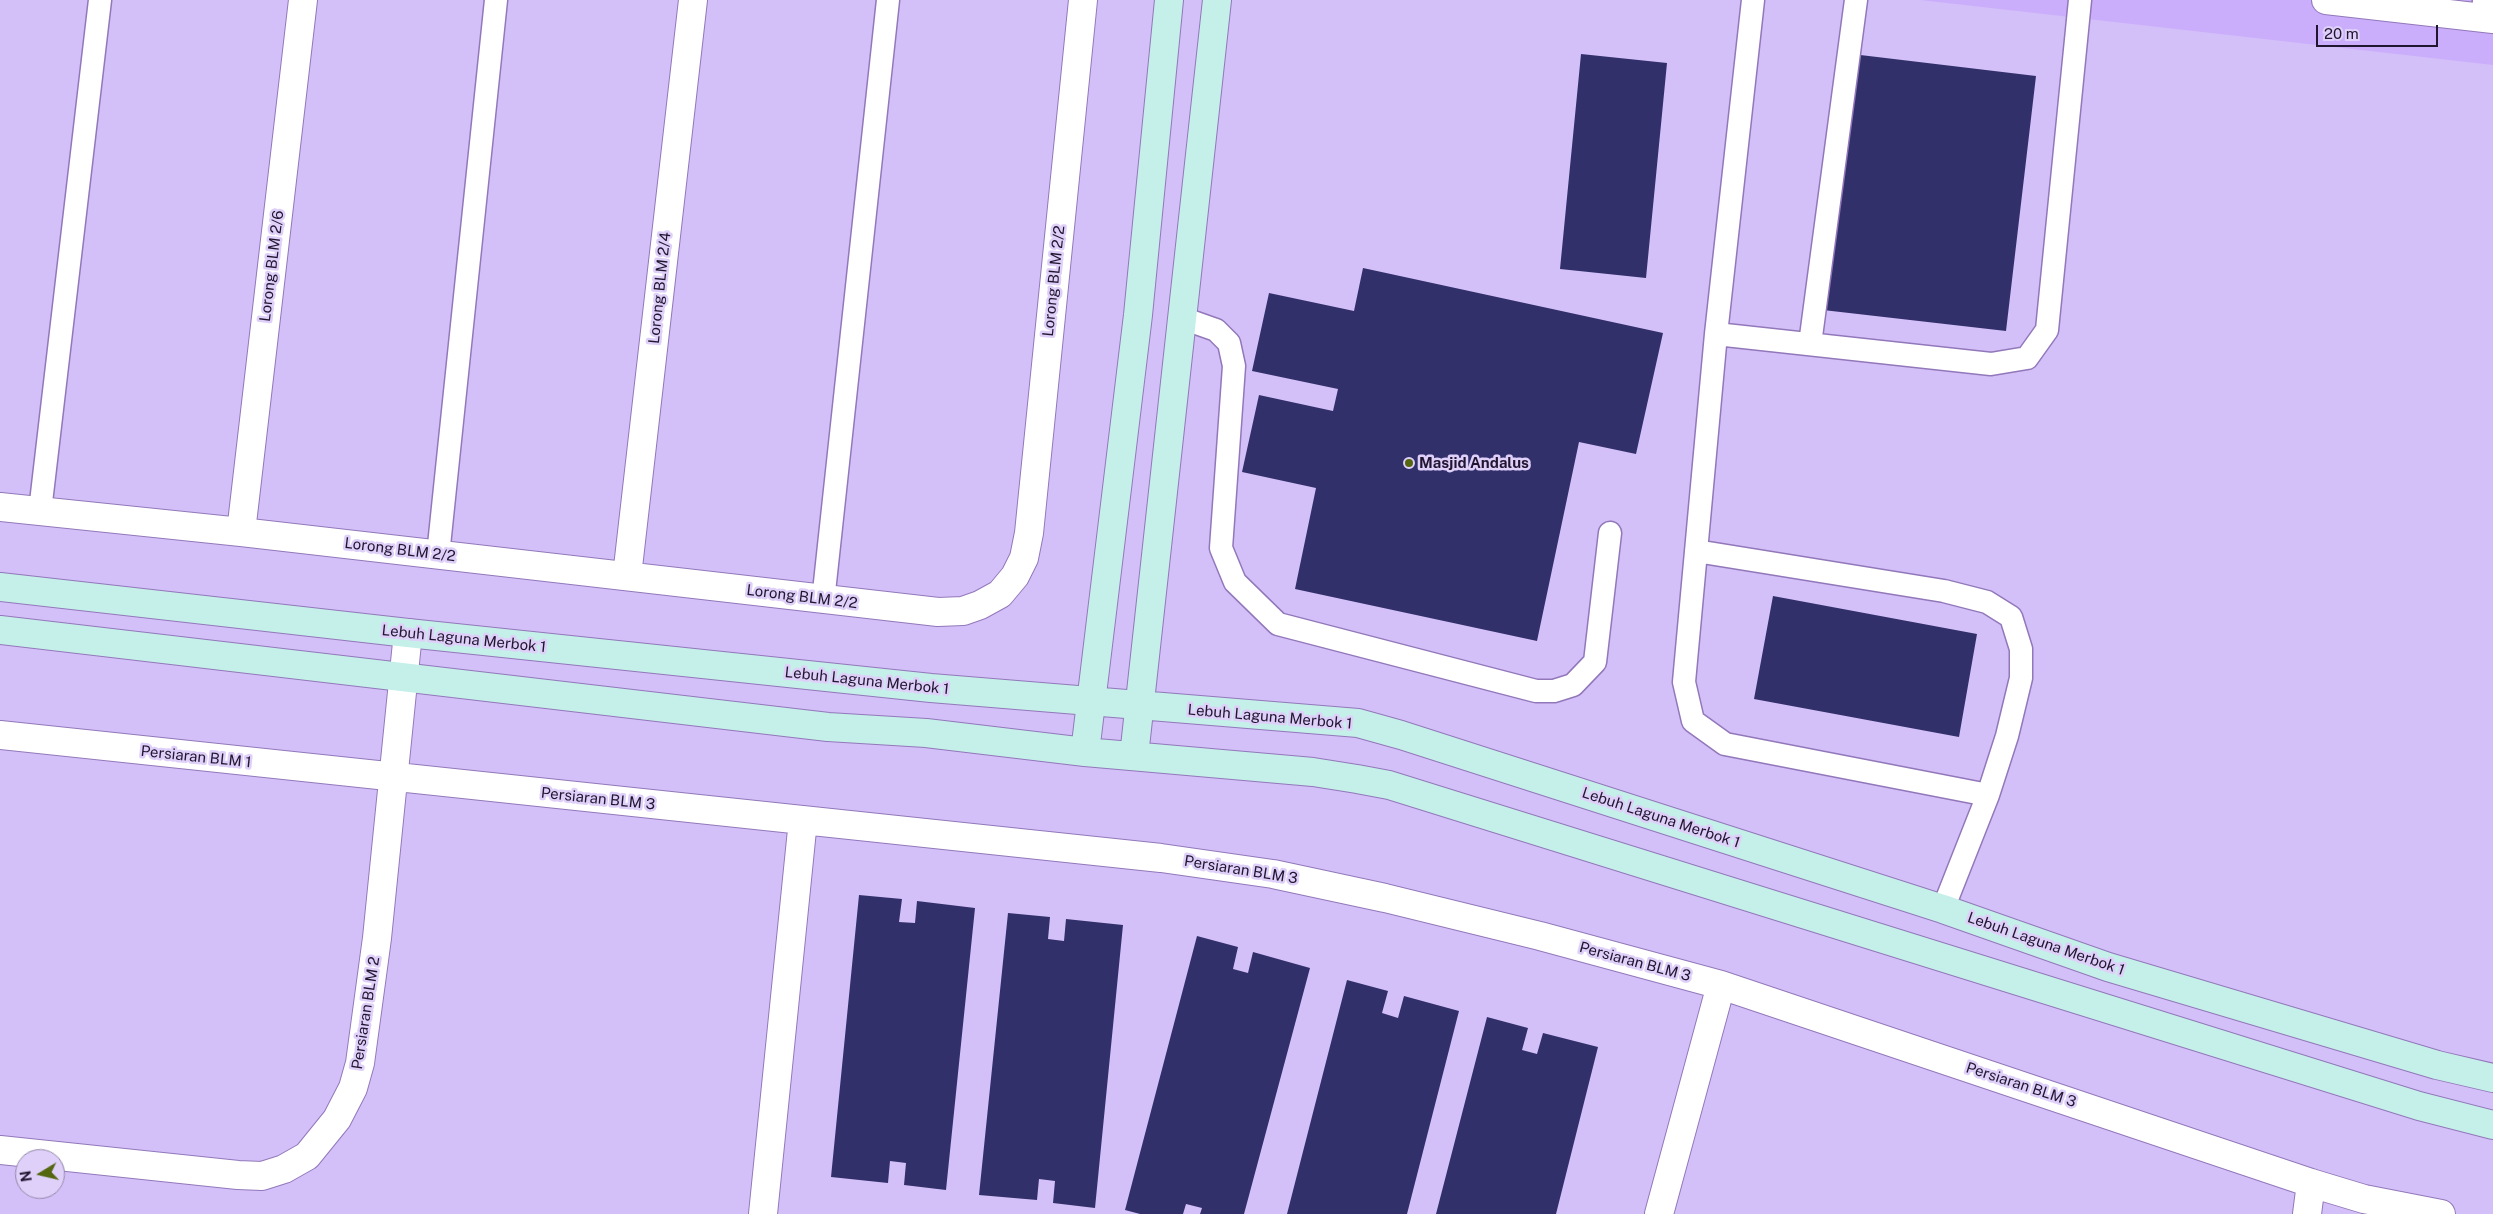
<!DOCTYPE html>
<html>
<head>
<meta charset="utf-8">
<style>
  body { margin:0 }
  #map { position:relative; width:2493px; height:1214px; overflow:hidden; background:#d4c0f8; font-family:"Public Sans",sans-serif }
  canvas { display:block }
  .north { position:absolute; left:15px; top:1149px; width:50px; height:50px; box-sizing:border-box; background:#dfd0fa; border:1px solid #9386a9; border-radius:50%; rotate:261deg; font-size:14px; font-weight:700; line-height:20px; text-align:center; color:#211630 }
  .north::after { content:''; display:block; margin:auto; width:18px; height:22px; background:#546610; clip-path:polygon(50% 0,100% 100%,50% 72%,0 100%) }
  .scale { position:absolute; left:2316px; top:25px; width:122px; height:22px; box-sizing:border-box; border:2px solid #211630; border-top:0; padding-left:6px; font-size:15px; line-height:18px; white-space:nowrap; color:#211630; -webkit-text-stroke:4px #dfd0fa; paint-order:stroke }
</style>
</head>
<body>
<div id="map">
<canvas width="2493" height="1214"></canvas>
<div class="north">N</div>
<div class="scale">20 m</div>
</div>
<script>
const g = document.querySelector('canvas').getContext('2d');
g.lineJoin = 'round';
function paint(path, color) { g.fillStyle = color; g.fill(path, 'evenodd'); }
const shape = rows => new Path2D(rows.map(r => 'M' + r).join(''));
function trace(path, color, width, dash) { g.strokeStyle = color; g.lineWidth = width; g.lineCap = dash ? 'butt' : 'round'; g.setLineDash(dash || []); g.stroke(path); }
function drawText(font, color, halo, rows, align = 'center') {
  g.font = font + ' "Public Sans",sans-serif'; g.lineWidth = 5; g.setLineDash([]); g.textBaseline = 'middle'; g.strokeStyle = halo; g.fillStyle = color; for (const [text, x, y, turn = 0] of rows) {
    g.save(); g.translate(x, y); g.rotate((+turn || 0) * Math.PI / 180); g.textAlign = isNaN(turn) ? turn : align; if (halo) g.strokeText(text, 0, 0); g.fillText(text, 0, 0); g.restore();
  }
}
paint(shape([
  [1920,0,2493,0,2493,65]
]), '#cbaefb');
paint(shape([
  [1581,54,1667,63,1646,278,1560,269],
  [1852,54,2036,76,2006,331,1823,310],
  [1363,268,1663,333,1636,454,1579,442,1537,641,1295,589,1316,488,1242,472,1259,395,1333,411,1338,389,1252,371,1269,293,1354,311],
  [1773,596,1977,634,1959,737,1754,699],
  [859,895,902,899,899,922,915,923,917,901,975,908,946,1190,904,1185,906,1163,890,1161,888,1183,831,1177],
  [1008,913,1050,917,1048,939,1064,941,1066,919,1123,925,1095,1208,1053,1203,1055,1181,1039,1179,1037,1200,979,1195],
  [1197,936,1238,947,1233,969,1248,973,1253,952,1310,968,1244,1214,1200,1214,1202,1208,1186,1204,1183,1214,1140,1214,1125,1210],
  [1347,980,1388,991,1382,1013,1398,1018,1404,996,1459,1011,1407,1214,1287,1214],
  [1487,1017,1528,1028,1522,1050,1537,1054,1543,1033,1598,1047,1556,1214,1436,1214]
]), '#32306b');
const lane = shape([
  [1753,0,1716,334,1684,682,1693,721,1725,744,1988,795],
  [2483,18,2484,0],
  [1182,318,1216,330,1229,343,1234,366,1221,548,1235,582,1278,624,1536,691,1554,691,1573,685,1595,662,1610,533],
  [1716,334,1991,364,2027,358,2047,330,2080,0],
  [1810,344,1856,0],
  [40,511,100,0],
  [1696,551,1944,591,1987,602,2011,617,2021,649,2021,678,2007,736,1988,795,1943,909],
  [438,555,496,0],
  [823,601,888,0]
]);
const street = shape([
  [2326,0,2493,19],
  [0,507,241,532,938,612,963,611,980,605,1000,594,1015,576,1024,558,1029,533,1083,0],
  [241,532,303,0],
  [627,576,693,0],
  [0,735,1161,858,1273,874,1385,898,1540,936,1721,985,2311,1183,2364,1199,2441,1214],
  [0,1150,238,1175,262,1176,284,1169,307,1156,337,1119,353,1088,360,1063,377,938,408,633],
  [763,1214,803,820],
  [1659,1214,1721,985],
  [2307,1214,2311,1183]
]);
const secondary = shape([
  [0,587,408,633,931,688,1358,723,1401,735,1943,909,2108,967,2437,1065,2493,1078],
  [0,630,828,727,926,733,1085,752,1313,772,1357,779,1389,785,2419,1106,2493,1125],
  [1085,752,1138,315,1169,0],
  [1134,756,1217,0]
]);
trace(lane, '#9278ba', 25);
trace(street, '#9278ba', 30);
trace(secondary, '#9278ba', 30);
trace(lane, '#fff', 22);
trace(street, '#fff', 28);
trace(secondary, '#c5efe9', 28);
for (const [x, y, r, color] of [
  [1409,463,5,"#546610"]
]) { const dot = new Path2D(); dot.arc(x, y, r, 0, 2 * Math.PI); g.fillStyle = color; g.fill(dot); trace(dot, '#dfd0fa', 2); }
drawText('15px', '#211630', '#dfd0fa', [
  ["Lorong BLM 2/6",272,266,-83],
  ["Lorong BLM 2/2",1054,281,-84],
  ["Lorong BLM 2/4",660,288,-84],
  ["Lorong BLM 2/2",400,550,7],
  ["Lorong BLM 2/2",802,597,7],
  ["Lebuh Laguna Merbok 1",464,639,6],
  ["Lebuh Laguna Merbok 1",867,681,6],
  ["Lebuh Laguna Merbok 1",1270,717,5],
  ["Persiaran BLM 1",196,757,6],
  ["Persiaran BLM 3",598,799,6],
  ["Lebuh Laguna Merbok 1",1661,818,18],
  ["Persiaran BLM 3",1241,870,9],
  ["Lebuh Laguna Merbok 1",2046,944,19],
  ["Persiaran BLM 3",1635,962,15],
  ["Persiaran BLM 2",366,1013,-81],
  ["Persiaran BLM 3",2021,1085,18]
]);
drawText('bold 15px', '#211630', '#dfd0fa', [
  ["Masjid Andalus",1419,463]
], 'left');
</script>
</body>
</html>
